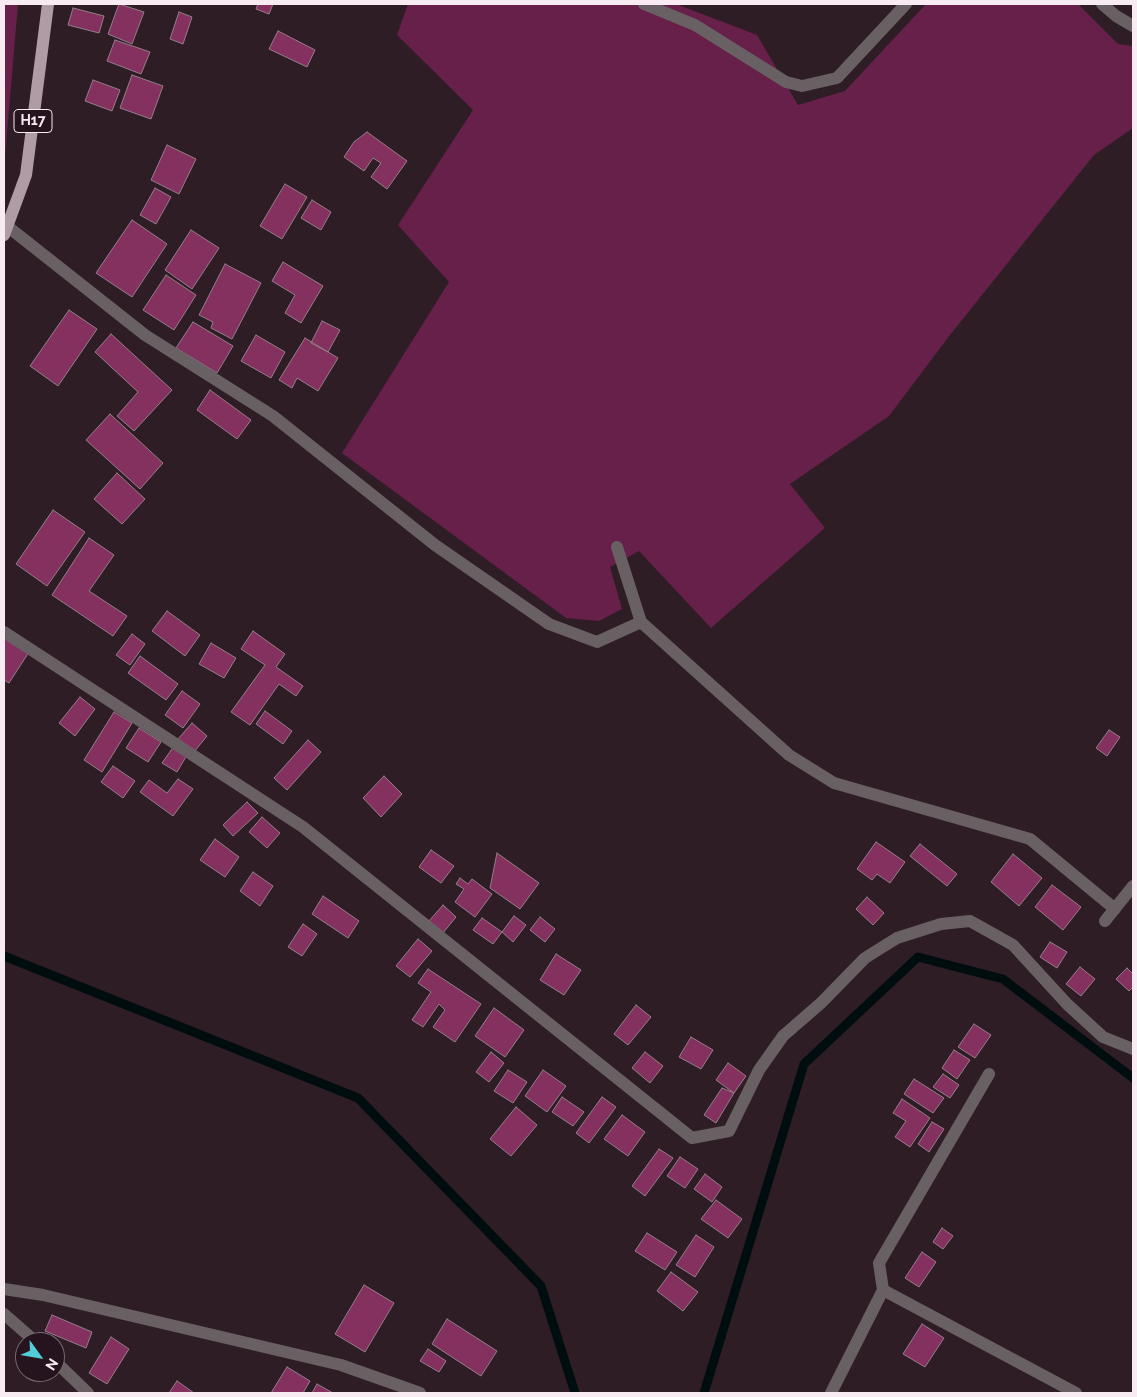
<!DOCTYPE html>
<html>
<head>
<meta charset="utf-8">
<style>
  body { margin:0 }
  #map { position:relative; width:1137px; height:1397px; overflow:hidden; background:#2f1d26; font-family:Raleway,sans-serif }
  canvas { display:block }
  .frame { position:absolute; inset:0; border:5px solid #f8ebf1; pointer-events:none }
  .north { position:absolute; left:15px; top:1332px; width:50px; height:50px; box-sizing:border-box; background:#25141d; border:1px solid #796a72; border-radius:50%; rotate:122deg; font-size:14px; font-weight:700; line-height:20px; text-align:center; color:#f8ebf1 }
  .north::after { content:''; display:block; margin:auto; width:18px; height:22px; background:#52ccd6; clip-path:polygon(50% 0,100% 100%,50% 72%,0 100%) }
</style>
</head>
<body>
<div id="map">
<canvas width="1137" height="1397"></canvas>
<div class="frame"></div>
<div class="north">N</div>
</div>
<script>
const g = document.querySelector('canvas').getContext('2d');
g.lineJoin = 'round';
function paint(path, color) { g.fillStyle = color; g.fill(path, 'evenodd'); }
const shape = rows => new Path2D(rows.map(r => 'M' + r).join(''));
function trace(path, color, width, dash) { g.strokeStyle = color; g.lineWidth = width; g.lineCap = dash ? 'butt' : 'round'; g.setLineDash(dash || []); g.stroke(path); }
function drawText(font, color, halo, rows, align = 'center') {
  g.font = font + ' Raleway,sans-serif'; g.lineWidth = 4; g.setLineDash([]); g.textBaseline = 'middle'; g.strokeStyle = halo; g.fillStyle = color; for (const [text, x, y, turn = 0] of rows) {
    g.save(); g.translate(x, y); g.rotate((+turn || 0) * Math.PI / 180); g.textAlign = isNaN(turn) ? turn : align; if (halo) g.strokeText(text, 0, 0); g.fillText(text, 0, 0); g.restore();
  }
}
paint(shape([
  [4,4,18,4,4,168],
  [408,4,676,4,757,35,798,105,845,91,926,4,1078,4,1118,44,1133,46,1133,128,1094,155,950,335,889,416,790,484,825,528,711,628,639,551,610,567,622,609,599,621,566,618,342,453,449,282,398,225,473,110,397,35]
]), '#662049');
trace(shape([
  [4,956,358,1098,541,1286,575,1393],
  [704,1393,804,1064,918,957,1003,979,1133,1078]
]), '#000d0f', 9);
const building = shape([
  [119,4,144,12,132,44,108,34,119,4],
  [258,4,273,4,269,14,256,9,258,4],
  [73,8,104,16,99,33,68,25,73,8],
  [179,12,192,17,183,44,170,39,179,12],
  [278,31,315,50,307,67,269,49,278,31],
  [115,40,150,52,141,74,107,61,115,40],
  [132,75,163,86,151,119,120,108,132,75],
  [93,80,120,90,112,111,85,101,93,80],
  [367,132,407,161,387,189,371,177,381,163,373,158,364,171,344,157,354,142,367,132],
  [167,145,196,159,179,194,151,180,167,145],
  [285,184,307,197,282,239,260,226,285,184],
  [155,188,171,197,156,224,140,215,155,188],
  [312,200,331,212,321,230,301,218,312,200],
  [132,220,167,244,132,297,96,273,132,220],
  [191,230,219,248,192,289,165,270,191,230],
  [283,262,323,286,301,323,285,313,295,295,272,281,283,262],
  [225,264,261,283,232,339,211,328,213,322,199,315,225,264],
  [166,275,196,295,174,330,143,310,166,275],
  [69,310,97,329,58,386,30,366,69,310],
  [322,321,340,330,328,352,311,343,322,321],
  [193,322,233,346,217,373,176,348,193,322],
  [111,334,172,390,134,431,117,416,138,392,95,352,111,334],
  [256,335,285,352,271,378,241,361,256,335],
  [305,338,338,358,318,391,297,378,292,388,279,380,305,338],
  [210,390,251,420,237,439,197,410,210,390],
  [110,414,163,463,140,489,86,440,110,414],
  [117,473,145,499,122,524,94,499,117,473],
  [53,510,85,532,47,586,16,564,53,510],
  [89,538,114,555,89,591,127,616,113,636,52,595,89,538],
  [167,611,200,635,185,656,152,631,167,611],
  [253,631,285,654,276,667,303,686,296,696,279,684,250,725,231,712,265,665,241,649,253,631],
  [132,634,145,644,130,665,116,655,132,634],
  [4,636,29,652,9,683,4,680,4,636],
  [211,643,236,658,224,678,199,664,211,643],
  [140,656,178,684,166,700,128,673,140,656],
  [182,691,200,704,183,728,165,715,182,691],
  [80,697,95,709,75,736,59,723,80,697],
  [265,711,292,731,283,744,256,724,265,711],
  [114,712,132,723,102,772,84,760,114,712],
  [192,723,207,736,194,752,178,739,192,723],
  [139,728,161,742,148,762,126,748,139,728],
  [1109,730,1120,737,1107,756,1096,748,1109,730],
  [308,740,321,752,287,790,274,778,308,740],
  [174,746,187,755,177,772,162,763,174,746],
  [113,766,135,781,123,798,101,782,113,766],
  [384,776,402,794,381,817,363,798,384,776],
  [178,779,193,789,173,816,140,792,149,780,167,793,178,779],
  [247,802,258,813,233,836,223,825,247,802],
  [262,817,280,833,267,848,249,832,262,817],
  [215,839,239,857,225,877,200,860,215,839],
  [876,842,905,862,890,883,877,874,872,880,857,869,876,842],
  [920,844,957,874,947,886,910,856,920,844],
  [431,850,454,866,441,883,419,867,431,850],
  [497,853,539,883,520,909,490,888,497,853],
  [1013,854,1042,878,1019,906,991,882,1013,854],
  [253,872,273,886,260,906,240,891,253,872],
  [460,878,468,884,472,879,492,894,475,917,455,902,464,889,456,884,460,878],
  [1052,885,1081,907,1063,930,1035,907,1052,885],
  [323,896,359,921,348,938,312,914,323,896],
  [867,897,884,913,873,925,856,909,867,897],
  [443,905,456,917,443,933,429,921,443,905],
  [514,916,526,925,513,942,502,932,514,916],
  [540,917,555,929,545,942,530,930,540,917],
  [482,918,502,932,493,944,473,930,482,918],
  [303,924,317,934,302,956,288,947,303,924],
  [418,939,432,951,410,977,396,966,418,939],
  [1050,942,1067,952,1057,968,1040,957,1050,942],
  [556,954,581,970,564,995,540,980,556,954],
  [1080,967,1095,979,1081,996,1066,984,1080,967],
  [1127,968,1133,974,1133,987,1129,991,1116,979,1127,968],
  [428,969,481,1004,455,1042,433,1027,445,1010,439,1004,423,1027,412,1020,431,992,418,983,428,969],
  [636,1005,651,1017,628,1045,614,1034,636,1005],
  [494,1008,524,1030,505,1057,475,1036,494,1008],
  [974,1024,991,1035,975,1058,958,1047,974,1024],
  [691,1037,713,1050,701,1069,679,1057,691,1037],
  [954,1050,970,1060,957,1079,942,1068,954,1050],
  [491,1052,504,1063,489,1082,476,1072,491,1052],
  [645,1052,663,1066,650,1083,632,1068,645,1052],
  [728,1063,746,1076,734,1093,716,1080,728,1063],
  [508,1070,527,1082,513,1103,494,1091,508,1070],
  [543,1070,566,1086,547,1112,525,1096,543,1070],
  [943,1074,959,1085,950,1098,933,1087,943,1074],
  [914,1079,944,1098,933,1113,904,1094,914,1079],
  [722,1088,734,1093,716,1123,704,1115,722,1088],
  [562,1097,584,1112,573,1126,552,1112,562,1097],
  [602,1097,616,1107,589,1143,576,1133,602,1097],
  [902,1099,930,1118,910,1147,895,1137,906,1121,893,1113,902,1099],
  [516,1107,537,1125,511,1156,490,1139,516,1107],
  [622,1115,645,1132,628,1156,604,1139,622,1115],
  [932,1122,944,1129,929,1152,918,1144,932,1122],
  [659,1149,673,1158,645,1196,632,1186,659,1149],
  [680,1157,698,1169,685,1188,667,1176,680,1157],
  [705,1174,722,1187,712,1202,694,1189,705,1174],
  [716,1200,742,1219,728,1238,701,1219,716,1200],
  [942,1228,953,1236,943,1249,933,1242,942,1228],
  [647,1233,677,1252,665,1270,635,1251,647,1233],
  [696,1235,714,1247,695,1277,676,1265,696,1235],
  [922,1252,936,1262,919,1287,905,1278,922,1252],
  [671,1272,698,1292,683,1311,657,1291,671,1272],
  [364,1285,394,1303,365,1352,335,1334,364,1285],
  [52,1315,92,1332,86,1348,45,1331,52,1315],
  [447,1319,497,1351,481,1376,432,1344,447,1319],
  [922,1324,944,1338,925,1367,903,1354,922,1324],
  [111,1337,129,1349,107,1384,89,1373,111,1337],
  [428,1349,446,1361,439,1372,420,1361,428,1349],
  [287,1367,310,1381,303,1393,271,1393,287,1367],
  [177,1381,194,1393,169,1393,177,1381],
  [317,1384,333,1393,312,1393,317,1384]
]);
paint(building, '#843160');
trace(building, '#947e89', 1);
trace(shape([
  [644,4,695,25,786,82,802,86,837,78,906,4],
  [1102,4,1116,16,1133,26],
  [7,226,145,335,273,416,435,545,549,624,597,642,641,622,617,547],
  [641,622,789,755,834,783,1030,839,1115,909],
  [4,632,303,827,692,1138,729,1131,759,1070,783,1036,821,1003,865,958,897,938,941,924,970,921,1013,945,1067,1004,1103,1037,1133,1049],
  [1105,921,1133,886],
  [4,1289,43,1295,341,1365,420,1393],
  [883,1290,879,1263,989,1074],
  [4,1314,36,1342],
  [55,1361,88,1393],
  [831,1393,883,1290,1076,1393]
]), '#696064', 12);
trace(shape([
  [4,235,26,175,48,4]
]), '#b09ca5', 12);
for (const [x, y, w] of [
  [33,121,38]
]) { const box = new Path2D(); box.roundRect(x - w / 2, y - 11.5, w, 23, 4); g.fillStyle = '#25141d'; g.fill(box); trace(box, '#f8ebf1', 1); }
drawText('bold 14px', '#f8ebf1', null, [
  ["H17",33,121]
]);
</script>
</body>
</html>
